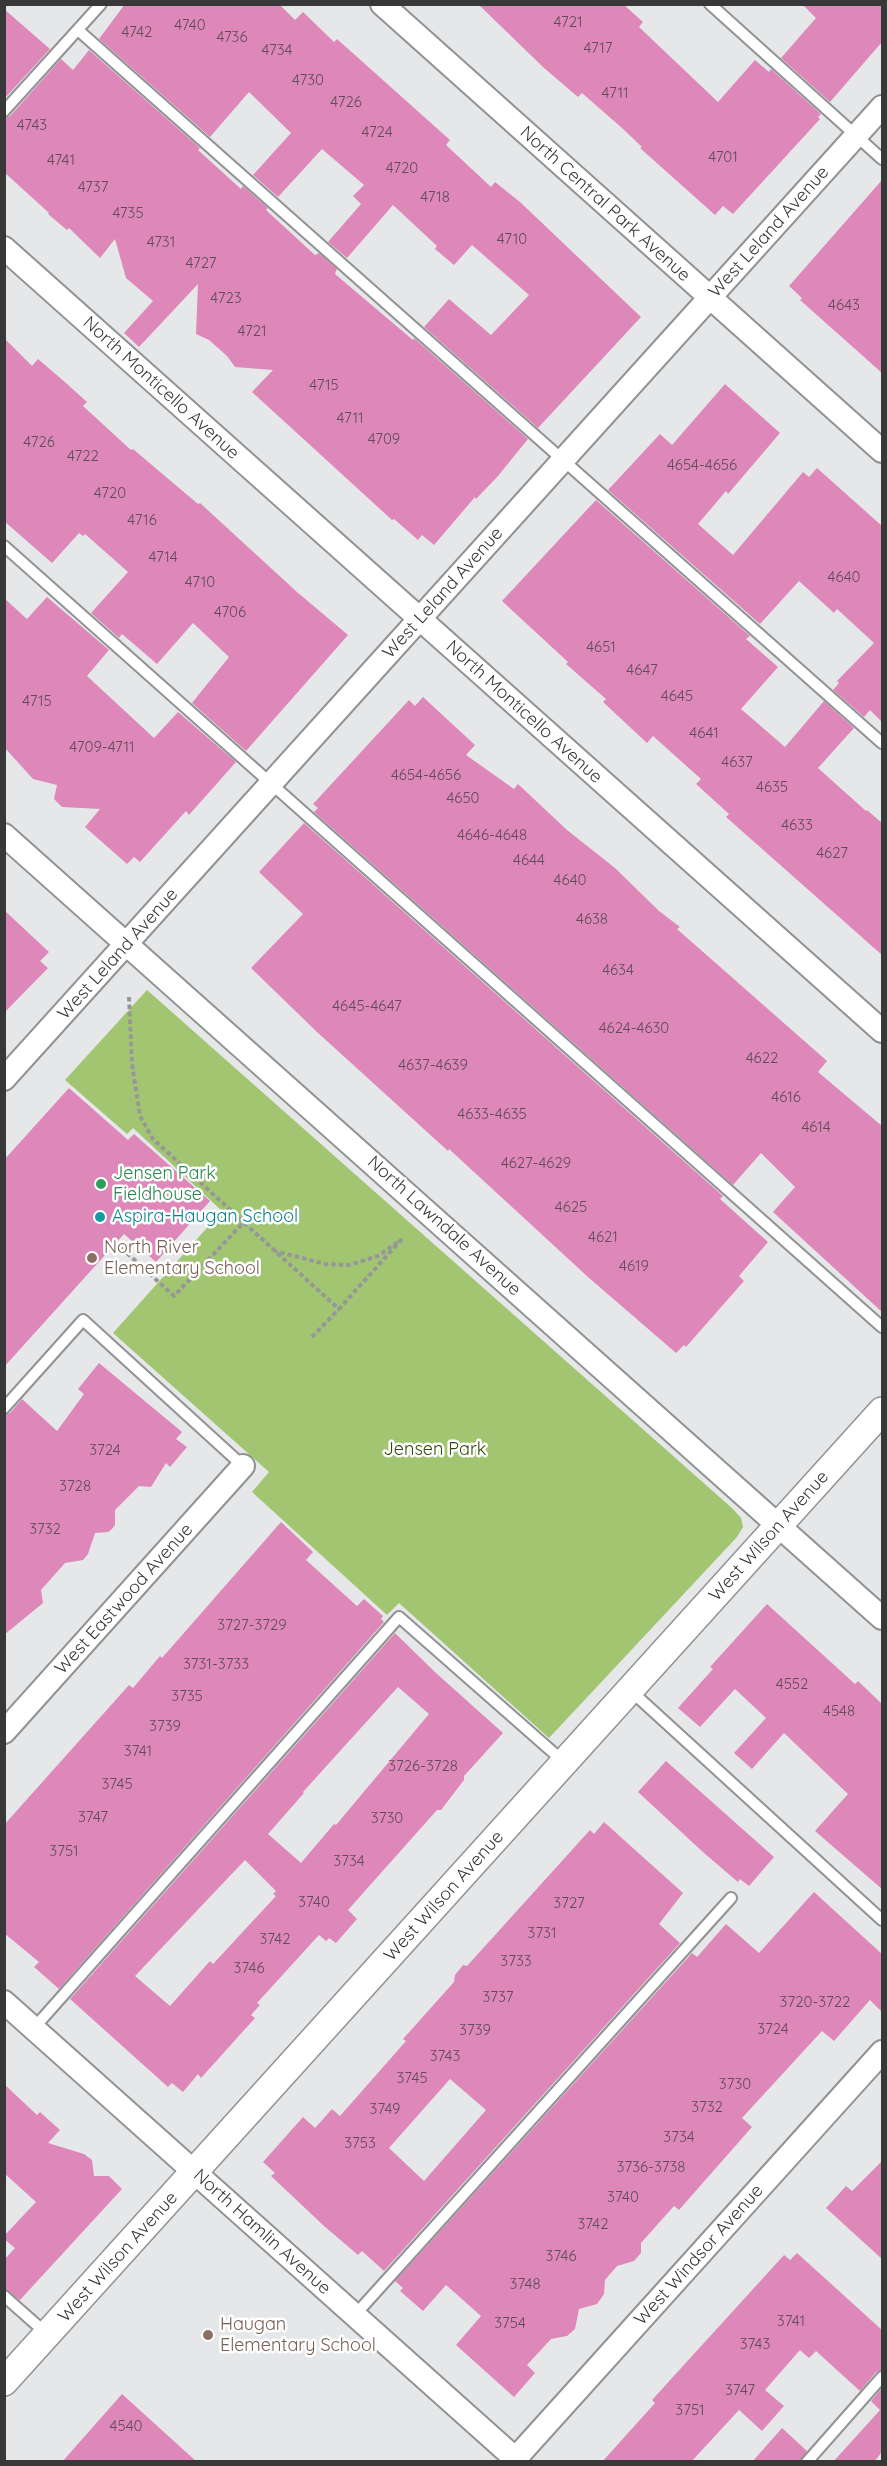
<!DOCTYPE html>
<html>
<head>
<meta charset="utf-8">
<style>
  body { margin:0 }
  #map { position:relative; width:887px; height:2466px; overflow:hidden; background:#e6e7e9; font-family:Quicksand,sans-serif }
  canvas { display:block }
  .frame { position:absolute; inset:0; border:6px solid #383839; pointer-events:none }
</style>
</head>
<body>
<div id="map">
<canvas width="887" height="2466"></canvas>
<div class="frame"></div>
</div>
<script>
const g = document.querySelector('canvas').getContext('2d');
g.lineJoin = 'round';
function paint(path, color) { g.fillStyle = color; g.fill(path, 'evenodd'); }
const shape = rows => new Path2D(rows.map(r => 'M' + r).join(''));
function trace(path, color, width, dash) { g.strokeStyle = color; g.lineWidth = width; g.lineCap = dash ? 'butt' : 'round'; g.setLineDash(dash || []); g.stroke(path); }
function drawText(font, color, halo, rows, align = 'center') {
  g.font = font + ' Quicksand,sans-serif'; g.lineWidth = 5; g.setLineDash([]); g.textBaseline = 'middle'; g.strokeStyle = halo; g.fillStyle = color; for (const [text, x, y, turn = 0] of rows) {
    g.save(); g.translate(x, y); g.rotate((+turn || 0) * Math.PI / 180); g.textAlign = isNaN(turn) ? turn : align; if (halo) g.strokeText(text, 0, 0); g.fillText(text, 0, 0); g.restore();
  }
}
paint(shape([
  [147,990,733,1509,741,1518,743,1527,737,1537,549,1738,399,1603,387,1615,252,1492,269,1472,113,1333,222,1211,133,1128,127,1134,65,1080]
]), '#a2c571');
paint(shape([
  [125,4,279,4,295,20,303,12,334,42,337,39,450,140,446,145,491,187,495,182,520,202,641,317,538,428,424,327,449,299,491,335,529,295,472,245,454,265,435,249,437,246,393,205,347,258,328,242,361,204,353,196,364,185,322,149,278,197,253,175,291,133,249,92,210,137,99,39],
  [478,4,623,4,643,22,639,27,718,102,755,60,769,72,771,69,821,114,818,117,820,119,733,214,723,206,715,215,640,148,642,147,622,128,582,93,578,97,544,68],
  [802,4,882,4,882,42,830,102,781,58,816,18],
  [4,9,50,49,4,99],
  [89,50,200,148,198,150,241,189,243,186,268,208,266,210,315,255,319,253,337,269,335,274,413,340,414,338,528,439,498,476,476,499,475,497,434,545,422,535,418,540,394,519,392,520,252,392,273,370,235,367,227,356,209,340,196,334,198,284,139,347,124,333,153,301,126,278,115,239,100,258,69,228,67,230,48,214,49,213,4,172,4,118,10,116,61,59,73,70],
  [882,180,882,373,800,300,802,298,789,286],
  [4,338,32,366,38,359,66,383,87,402,83,406,131,450,133,449,198,504,200,503,297,592,348,635,246,751,192,703,229,657,193,623,157,664,122,634,119,638,91,613,128,572,85,534,83,536,79,533,52,563,4,521],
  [725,384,780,433,728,494,726,491,698,524,733,555,803,472,809,477,817,468,882,526,882,722,870,710,864,717,833,690,839,683,837,681,874,643,837,609,834,613,799,581,760,624,608,490,660,434,672,445],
  [596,500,750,636,746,639,778,667,741,709,785,747,824,701,854,728,818,768,866,811,867,810,882,823,882,955,726,817,729,814,696,784,701,779,653,736,647,743,603,702,606,699,566,664,568,662,502,601],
  [47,597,109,650,87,676,154,738,178,712,236,762,189,815,186,811,140,862,134,857,127,864,85,827,100,809,62,807,54,799,57,785,33,779,4,747,4,598,27,619],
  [423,697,475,745,466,755,514,789,518,784,567,830,615,868,659,911,680,927,677,929,827,1061,818,1072,882,1126,882,1312,773,1212,795,1187,761,1153,733,1185,314,812,318,808,313,804,409,700,415,706],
  [304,823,723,1196,720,1199,768,1242,739,1276,744,1281,686,1347,684,1345,676,1353,588,1277,449,1149,448,1151,317,1032,251,968,303,914,259,872],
  [4,910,49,952,40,961,48,968,4,1013],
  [69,1088,128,1140,134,1134,210,1201,156,1262,124,1234,4,1367,4,1160],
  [99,1363,182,1432,176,1439,187,1447,170,1467,166,1463,151,1487,139,1486,115,1510,115,1525,112,1529,108,1532,95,1533,88,1554,83,1560,65,1563,41,1590,43,1603,4,1635,4,1415,10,1413,22,1399,57,1431,84,1394,78,1389],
  [281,1522,313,1552,306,1560,357,1606,364,1599,383,1616,381,1619,384,1622,59,1989,34,1967,39,1962,4,1933,4,1825,129,1685,133,1688,160,1656,162,1658],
  [767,1604,855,1684,858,1681,882,1704,882,1889,815,1831,848,1794,784,1733,752,1769,734,1753,766,1718,735,1689,700,1727,678,1708,713,1669,710,1667],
  [395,1633,436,1673,503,1733,464,1776,464,1780,441,1810,437,1810,348,1910,357,1919,336,1943,329,1938,326,1941,319,1935,257,2003,260,2005,251,2015,255,2018,201,2078,198,2074,183,2092,172,2083,168,2087,70,1999],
  [398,1687,429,1714,336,1825,334,1824,301,1863,268,1834,304,1793,303,1792],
  [245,1860,276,1891,273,1894,276,1896,213,1964,210,1961,170,2006,135,1976],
  [666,1761,774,1857,749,1886,740,1879,738,1882,704,1853,638,1792],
  [604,1822,683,1893,659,1924,680,1943,384,2271,362,2251,358,2255,324,2226,271,2176,275,2173,263,2162,303,2117,315,2128,332,2109,340,2116,406,2041,403,2039,454,1982,455,1975,463,1965,467,1966,590,1830,594,1834],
  [450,2079,486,2110,424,2181,389,2148],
  [814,1892,882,1954,882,2012,870,2000,834,2041,822,2031,742,2118,752,2127,679,2210,674,2206,641,2243,641,2253,634,2261,617,2266,605,2280,604,2294,597,2304,579,2309,575,2329,567,2336,551,2339,527,2365,535,2373,514,2397,456,2345,481,2316,446,2285,423,2311,400,2291,403,2288,395,2281,692,1953,697,1957,726,1924,759,1953],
  [4,2084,37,2115,40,2112,60,2130,48,2143,84,2154,92,2160,94,2176,109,2176,122,2189,20,2300,4,2289,4,2260,15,2248,4,2239,4,2236,36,2202,4,2173],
  [882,2161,882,2259,826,2208,846,2186,852,2191],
  [797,2253,882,2330,882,2370,876,2372,860,2391,816,2351,809,2358,800,2350,765,2390,784,2406,762,2431,739,2410,691,2462,602,2462,655,2403,652,2400,764,2277,784,2255,790,2260],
  [882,2388,882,2452,874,2462,833,2462,880,2410,871,2401],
  [122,2394,197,2462,62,2462],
  [782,2428,807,2451,800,2462,752,2462]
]), '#de88ba');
const service = shape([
  [710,4,882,159],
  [78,30,882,743],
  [4,111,101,4],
  [4,546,882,1327],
  [4,1408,83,1320,243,1466],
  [630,1690,882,1920],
  [34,2028,399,1617,564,1762],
  [4,2296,47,2334],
  [355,2315,731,1898],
  [807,2462,882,2377]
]);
const minor = shape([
  [382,4,882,451],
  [4,248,882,1031],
  [4,835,882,1618],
  [4,1079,882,107],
  [4,1732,243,1466],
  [4,2002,519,2462],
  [516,2458,882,2052]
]);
const tertiary = shape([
  [4,2382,882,1411]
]);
trace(service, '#919293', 14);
trace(minor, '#919293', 26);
trace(tertiary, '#919293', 30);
trace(shape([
  [129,997,132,1064,140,1116,153,1139,275,1251,339,1309,401,1240,378,1256,349,1265,325,1264,275,1251],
  [116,1243,174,1296,244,1222],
  [312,1337,339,1309]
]), '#969798', 4, [4.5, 3]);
trace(service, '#fff', 10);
trace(minor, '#fff', 22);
trace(tertiary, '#fff', 27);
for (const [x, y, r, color] of [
  [101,1184,6,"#2e9e5b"],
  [100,1217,6,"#0f9aa8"],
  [92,1258,6,"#8d6e63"],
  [208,2335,6,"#8d6e63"]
]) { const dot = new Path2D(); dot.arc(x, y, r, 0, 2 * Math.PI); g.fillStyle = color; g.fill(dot); trace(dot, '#fff', 2); }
drawText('15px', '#624c59', null, [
  ["4721",568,22],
  ["4740",190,25],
  ["4742",137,32],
  ["4736",232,37],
  ["4717",598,48],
  ["4734",277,50],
  ["4730",308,80],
  ["4711",615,93],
  ["4726",346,102],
  ["4743",32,125],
  ["4724",377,132],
  ["4701",723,157],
  ["4741",61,160],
  ["4720",402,168],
  ["4737",93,187],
  ["4718",435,197],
  ["4735",128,213],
  ["4710",512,239],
  ["4731",161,242],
  ["4727",201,263],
  ["4723",226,298],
  ["4643",844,305],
  ["4721",252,331],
  ["4715",324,385],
  ["4711",350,418],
  ["4709",384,439],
  ["4726",39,442],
  ["4722",83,456],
  ["4654-4656",702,465],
  ["4720",110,493],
  ["4716",142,520],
  ["4714",163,557],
  ["4640",844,577],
  ["4710",200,582],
  ["4706",230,612],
  ["4651",601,647],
  ["4647",642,670],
  ["4645",677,696],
  ["4715",37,701],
  ["4641",704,733],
  ["4709-4711",102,747],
  ["4637",737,762],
  ["4654-4656",426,775],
  ["4635",772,787],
  ["4650",463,798],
  ["4633",797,825],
  ["4646-4648",492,835],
  ["4627",832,853],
  ["4644",529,860],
  ["4640",570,880],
  ["4638",592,919],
  ["4634",618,970],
  ["4645-4647",367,1006],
  ["4624-4630",634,1028],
  ["4622",762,1058],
  ["4637-4639",433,1065],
  ["4616",786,1097],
  ["4633-4635",492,1114],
  ["4614",816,1127],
  ["4627-4629",536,1163],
  ["4625",571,1207],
  ["4621",603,1237],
  ["4619",634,1266],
  ["3724",105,1450],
  ["3728",75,1486],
  ["3732",45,1529],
  ["3727-3729",252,1625],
  ["3731-3733",216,1664],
  ["4552",792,1684],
  ["3735",187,1696],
  ["4548",839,1711],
  ["3739",165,1726],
  ["3741",138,1751],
  ["3726-3728",423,1766],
  ["3745",117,1784],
  ["3747",93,1817],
  ["3730",387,1818],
  ["3751",64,1851],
  ["3734",349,1861],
  ["3740",314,1902],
  ["3727",569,1903],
  ["3731",542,1933],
  ["3742",275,1939],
  ["3733",516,1961],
  ["3746",249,1968],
  ["3737",498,1997],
  ["3720-3722",815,2002],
  ["3724",773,2029],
  ["3739",475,2030],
  ["3743",445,2056],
  ["3745",412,2078],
  ["3730",735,2084],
  ["3732",707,2107],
  ["3749",385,2109],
  ["3734",679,2137],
  ["3753",360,2143],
  ["3736-3738",651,2167],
  ["3740",623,2197],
  ["3742",593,2224],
  ["3746",561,2256],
  ["3748",525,2284],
  ["3741",791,2321],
  ["3754",510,2323],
  ["3743",755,2344],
  ["3747",740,2390],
  ["3751",690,2410],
  ["4540",126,2426]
]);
drawText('18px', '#383839', '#fff', [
  ["North Central Park Avenue",605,204,42],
  ["West Leland Avenue",769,232,-48],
  ["North Monticello Avenue",161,388,42],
  ["West Leland Avenue",443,593,-48],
  ["North Monticello Avenue",524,712,42],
  ["West Leland Avenue",118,954,-48],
  ["North Lawndale Avenue",444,1226,42],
  ["West Wilson Avenue",769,1536,-48],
  ["West Eastwood Avenue",124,1599,-48],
  ["West Wilson Avenue",444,1896,-48],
  ["North Hamlin Avenue",262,2232,42],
  ["West Windsor Avenue",699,2255,-48],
  ["West Wilson Avenue",118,2257,-48]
]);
drawText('18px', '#27864d', '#fff', [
  ["Jensen Park",113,1174],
  ["Fieldhouse",113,1195]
], 'left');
drawText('18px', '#0d838f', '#fff', [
  ["Aspira-Haugan School",112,1217]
], 'left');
drawText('18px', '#785e54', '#fff', [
  ["North River",104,1248],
  ["Elementary School",104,1269],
  ["Haugan",220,2325],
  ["Elementary School",220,2346]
], 'left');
drawText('18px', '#344a0a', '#fff', [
  ["Jensen Park",435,1450]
]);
</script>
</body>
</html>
